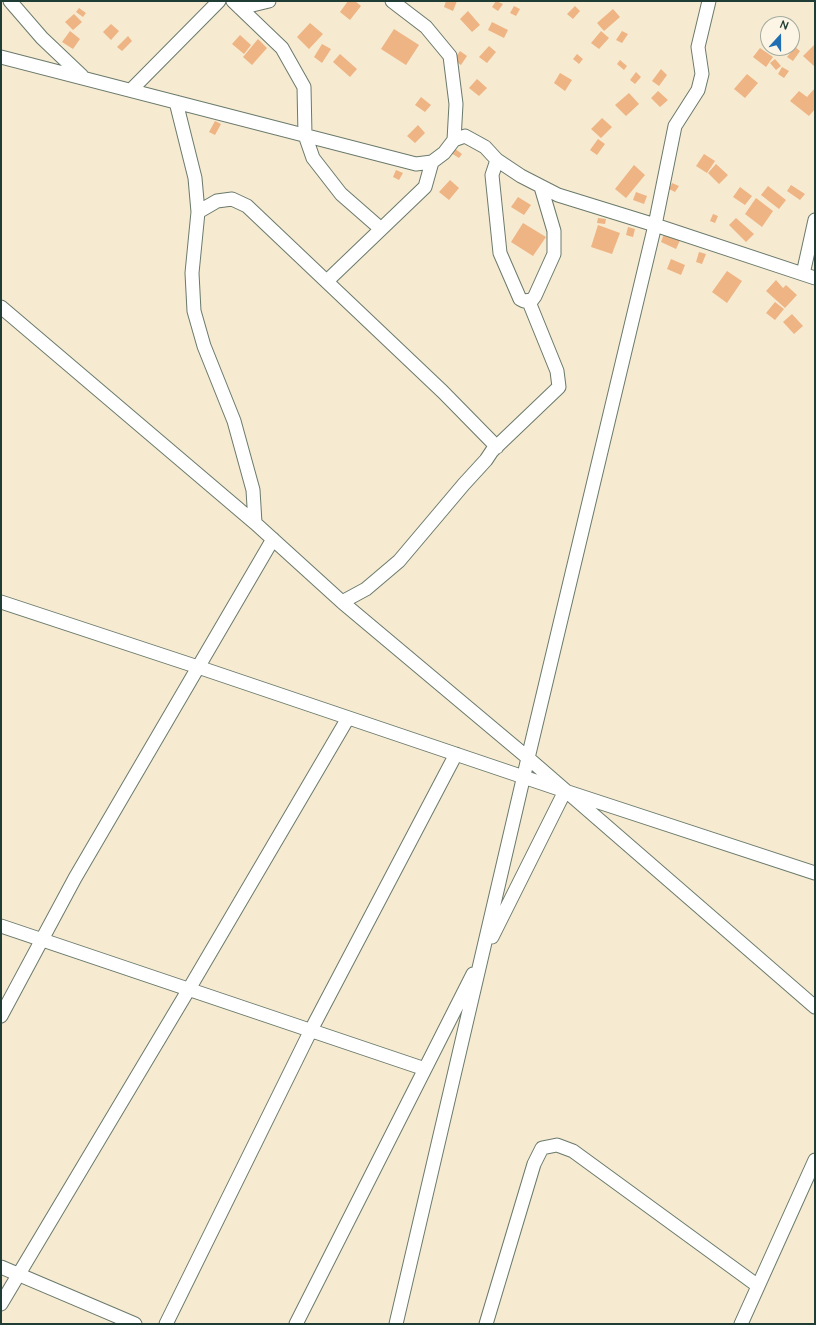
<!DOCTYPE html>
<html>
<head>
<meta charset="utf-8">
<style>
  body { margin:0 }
  #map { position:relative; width:816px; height:1325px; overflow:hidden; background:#f6ead1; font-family:"Architects Daughter",sans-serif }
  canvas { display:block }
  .frame { position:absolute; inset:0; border:2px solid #1f3d34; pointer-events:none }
  .north { position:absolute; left:760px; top:16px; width:40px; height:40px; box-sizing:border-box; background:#fcf5e5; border:1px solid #a4ab9e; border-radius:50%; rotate:21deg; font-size:11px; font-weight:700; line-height:16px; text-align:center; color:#1f3d34 }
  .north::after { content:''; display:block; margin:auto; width:14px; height:18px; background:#1f6fb2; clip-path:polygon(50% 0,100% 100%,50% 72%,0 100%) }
</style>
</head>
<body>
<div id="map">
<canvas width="816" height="1325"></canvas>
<div class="frame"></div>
<div class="north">N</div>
</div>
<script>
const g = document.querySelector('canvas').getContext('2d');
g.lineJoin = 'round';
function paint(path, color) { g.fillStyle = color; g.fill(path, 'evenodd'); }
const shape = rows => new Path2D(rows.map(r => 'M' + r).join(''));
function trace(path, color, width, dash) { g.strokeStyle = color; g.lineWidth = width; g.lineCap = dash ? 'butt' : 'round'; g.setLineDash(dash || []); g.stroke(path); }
paint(shape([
  [348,1,355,1,361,6,350,20,340,12],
  [446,1,457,1,453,11,444,7],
  [496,1,503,4,498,11,492,7],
  [514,6,520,9,516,16,510,13],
  [575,6,580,11,573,19,567,14],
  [79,8,86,13,83,17,76,12],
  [613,9,620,17,604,31,597,23],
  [468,11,480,25,472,32,460,19],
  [74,14,82,22,73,30,65,22],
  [492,22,508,30,504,38,488,30],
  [310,23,323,34,309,49,297,37],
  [111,24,119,31,111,40,103,32],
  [394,29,419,45,406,65,381,49],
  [70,31,80,39,73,49,62,42],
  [601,31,609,38,599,49,591,43],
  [622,31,628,34,622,43,616,40],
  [240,35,251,45,244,54,232,44],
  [128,36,132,41,122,51,117,47],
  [258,39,267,48,252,65,243,57],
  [322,44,331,49,322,63,314,57],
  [815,44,815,67,803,56],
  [489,46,496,52,487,63,479,57],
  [795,47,800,51,793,61,787,57],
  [760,48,773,57,766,67,753,57],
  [460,51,467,56,461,65,454,60],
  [340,54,357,69,350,77,333,62],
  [577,54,583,59,579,64,573,59],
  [775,59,781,66,776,70,770,63],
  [620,60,627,66,624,70,617,64],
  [782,67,789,71,784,78,778,74],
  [661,69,667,75,659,86,652,81],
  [636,72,641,77,635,84,630,80],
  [560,73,572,80,565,91,554,83],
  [747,74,758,83,745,98,734,89],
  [477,79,487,88,479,96,469,88],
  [815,88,815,109,809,116,790,101,799,91,807,97],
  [658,91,668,100,660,107,651,98],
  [629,93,639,104,626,116,615,105],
  [421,97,431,105,425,112,415,105],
  [602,118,612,127,601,138,591,129],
  [215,121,221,124,215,135,209,132],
  [418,125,425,133,415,143,407,136],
  [598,139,605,144,597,155,590,150],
  [454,148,462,154,459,158,451,153],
  [704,154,715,161,707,173,696,166],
  [716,164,728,175,719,184,708,173],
  [634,165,645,175,626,198,615,189],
  [396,170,403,173,399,180,393,177],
  [450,180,459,188,449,200,439,192],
  [672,183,679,186,675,192,669,189],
  [791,185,805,194,800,200,787,191],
  [768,186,786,200,779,209,761,195],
  [740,187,752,196,745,205,733,197],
  [636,192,647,196,644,204,633,200],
  [518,197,531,205,524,215,511,207],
  [756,198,773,211,762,227,745,214],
  [713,214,718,216,715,223,710,221],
  [598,218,606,219,605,224,597,223],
  [736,218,754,234,746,242,729,225],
  [523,223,546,237,533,256,511,242],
  [598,225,620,233,612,254,591,247],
  [628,227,635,229,633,237,626,235],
  [665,231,681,238,676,249,661,242],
  [699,252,706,254,702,264,696,262],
  [671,259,685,265,681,275,667,269],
  [727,271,742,281,727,303,712,292],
  [776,280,783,288,786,285,797,295,785,308,766,291],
  [775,302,784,309,775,320,766,313],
  [792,314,803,326,794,334,783,322]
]), '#eeb483');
const minor = shape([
  [10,1,42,38,82,76],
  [233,1,282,48,304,87,305,135,313,158,341,194,381,229],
  [392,1,426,27,450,56,456,104,454,140],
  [240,8,269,1],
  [1,57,416,164,432,162,444,153,454,140,465,136,485,147,497,160,521,176,558,195,655,225,815,278],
  [131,90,219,1],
  [176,102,195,178,198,212,192,273,194,311,204,346,234,421,253,490,255,523],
  [497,160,492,175,500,253,520,299,524,301,532,300,535,296,554,254,554,231,541,187],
  [198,212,217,201,232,199,247,206,443,392,497,447],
  [803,274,815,220],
  [327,281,425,187,432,162],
  [1,307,255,523,342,602,528,758,815,1007],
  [1,602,198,667,565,791,815,873],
  [342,602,366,589,399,561,464,484,486,460,492,451,559,387,557,371,529,302],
  [1,926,425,1069],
  [492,937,565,791],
  [1,1016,75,878,273,539],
  [1,1267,135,1324],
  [1,1304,189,989,348,718],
  [166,1324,311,1030,456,754],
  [296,1324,473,974],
  [396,1324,528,758,655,225,675,126,698,90,702,74,698,47,709,1],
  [486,1324,534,1164,542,1148,557,1145,573,1151,758,1286],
  [741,1324,815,1160]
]);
trace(minor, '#6a7a6b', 15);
trace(minor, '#fff', 13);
</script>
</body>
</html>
